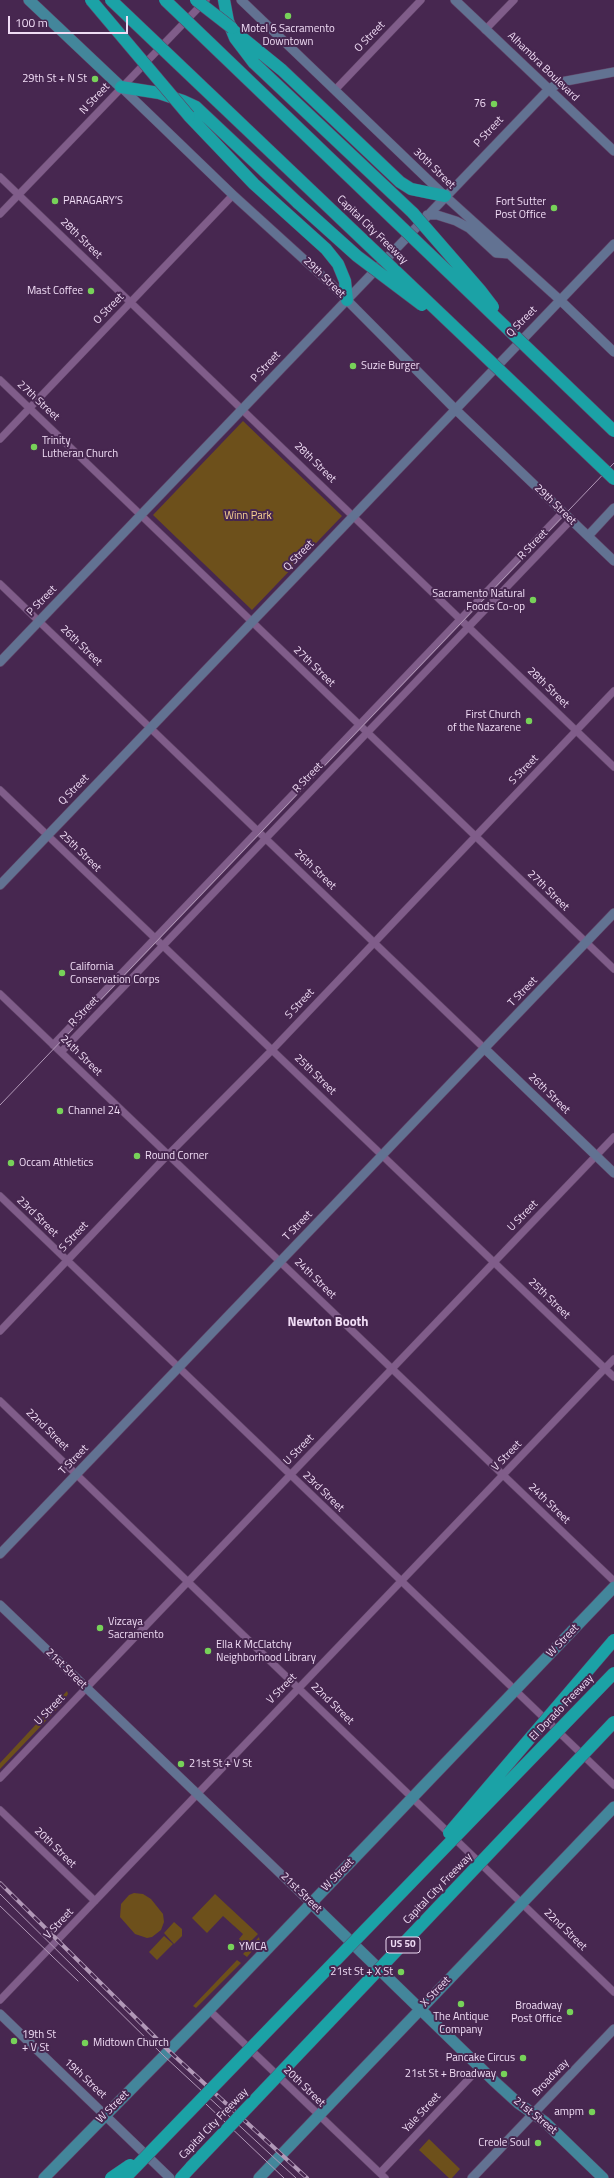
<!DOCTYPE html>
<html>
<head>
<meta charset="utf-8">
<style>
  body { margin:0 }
  #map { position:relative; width:614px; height:2178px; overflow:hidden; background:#472750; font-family:"Titillium Web",sans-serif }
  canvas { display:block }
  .scale { position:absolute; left:8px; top:16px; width:120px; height:18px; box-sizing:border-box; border:2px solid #f0dcf5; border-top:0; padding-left:5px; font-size:12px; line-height:14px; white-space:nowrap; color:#f0dcf5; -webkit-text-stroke:3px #472750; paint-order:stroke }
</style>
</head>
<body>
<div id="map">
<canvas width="614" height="2178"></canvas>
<div class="scale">100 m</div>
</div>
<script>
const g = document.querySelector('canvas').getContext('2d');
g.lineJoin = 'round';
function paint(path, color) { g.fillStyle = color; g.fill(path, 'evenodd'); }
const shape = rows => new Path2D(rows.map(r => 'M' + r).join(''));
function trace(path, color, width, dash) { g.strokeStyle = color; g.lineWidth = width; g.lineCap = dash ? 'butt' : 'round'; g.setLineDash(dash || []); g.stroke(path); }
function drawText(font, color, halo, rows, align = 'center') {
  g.font = font + ' "Titillium Web",sans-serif'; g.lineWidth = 4; g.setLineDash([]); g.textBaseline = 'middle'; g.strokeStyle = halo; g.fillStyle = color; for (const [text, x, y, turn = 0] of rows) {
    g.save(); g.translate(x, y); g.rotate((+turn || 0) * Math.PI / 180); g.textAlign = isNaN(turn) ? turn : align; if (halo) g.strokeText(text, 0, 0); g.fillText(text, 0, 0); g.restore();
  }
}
paint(shape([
  [243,421,342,516,252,610,153,515],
  [67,1691,68,1694,61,1705,0,1769,0,1763],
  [134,1893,143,1894,151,1899,163,1914,164,1922,161,1930,152,1937,147,1938,135,1934,120,1917,121,1904,129,1895],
  [215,1894,258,1934,246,1946,239,1939,243,1934,223,1916,207,1933,192,1918],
  [174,1922,182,1929,182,1936,174,1944,164,1933],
  [164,1936,173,1944,157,1960,149,1952],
  [259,1937,260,1942,247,1957,243,1954],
  [237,1960,241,1963,196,2008,193,2006],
  [429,2139,460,2169,452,2178,449,2178,419,2150]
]), '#6d501b');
const street = shape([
  [485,30,514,0],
  [335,90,421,0],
  [0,177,614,767],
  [0,214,206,0],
  [0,380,614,969],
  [0,439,233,195],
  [0,584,485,1049],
  [0,790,614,1377],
  [0,994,614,1581],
  [53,1045,563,512],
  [61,1052,571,520],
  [0,1196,614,1785],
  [0,1331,159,1164,272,1050,614,691],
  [0,1401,614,1992],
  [0,1778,614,1137],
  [0,1810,95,1901],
  [0,2000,614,1359],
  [209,2010,385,2178],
  [380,2173,480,2067]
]);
const secondary = shape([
  [241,0,445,196,560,300,614,352],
  [455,0,614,151],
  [121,87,233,195,331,284,455,409,614,561],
  [427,215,437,215,456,221,469,228,496,253,509,254],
  [588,536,614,508],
  [0,662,549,89,561,82,614,72],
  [0,885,614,244],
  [485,1049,614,1173],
  [0,1554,614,913],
  [0,1605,311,1903],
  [0,2014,170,2178],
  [472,2178,614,2029]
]);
const primary = shape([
  [29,0,121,87],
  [311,1903,495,2082,518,2103,545,2122,603,2178],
  [44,2178,209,2010,614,1587],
  [259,2178,614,1807]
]);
const highway = shape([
  [224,0,228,21,235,38,254,63,413,213],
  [234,31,282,70,400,182,411,189,445,196],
  [121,87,159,93,183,101,196,107,298,203],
  [189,116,254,184,326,249,338,264,345,281,347,300],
  [181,2178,191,2167]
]);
trace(street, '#604467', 8);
trace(secondary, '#604467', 10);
trace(primary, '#604467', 12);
trace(highway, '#604467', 13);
trace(street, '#805d8a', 7);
trace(secondary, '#627292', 9);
trace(primary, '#43869b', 11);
trace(highway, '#1ba2a6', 12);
trace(shape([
  [0,1105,614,463],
  [0,1894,164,2056,296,2178],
  [0,1906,78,1981],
  [206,2104,284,2178]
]), '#b198b7', 1);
const rail = shape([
  [0,1883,169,2051,307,2178]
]);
trace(rail, '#b198b7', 4);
trace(rail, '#472750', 2.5, [8]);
const highwayBridge = shape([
  [91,0,189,116],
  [111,0,614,479],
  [165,0,614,431],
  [196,0,232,28],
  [298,203,357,256,422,305],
  [413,213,480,290,493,307],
  [449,1833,614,1640],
  [191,2167,614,1722],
  [111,2178,130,2165],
  [125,2178,614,1673]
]);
trace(highwayBridge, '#604467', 13, []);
trace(highwayBridge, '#1ba2a6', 12);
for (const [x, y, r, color] of [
  [288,16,4,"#77d259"],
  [95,79,4,"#77d259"],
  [494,104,4,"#77d259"],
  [55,201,4,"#77d259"],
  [554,208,4,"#77d259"],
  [91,291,4,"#77d259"],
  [353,366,4,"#77d259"],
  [34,447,4,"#77d259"],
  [533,600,4,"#77d259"],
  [529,721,4,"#77d259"],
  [62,973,4,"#77d259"],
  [60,1111,4,"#77d259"],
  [137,1156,4,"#77d259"],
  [11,1163,4,"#77d259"],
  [100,1628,4,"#77d259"],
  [208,1651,4,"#77d259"],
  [181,1764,4,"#77d259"],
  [231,1947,4,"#77d259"],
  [401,1972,4,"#77d259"],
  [461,2004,4,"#77d259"],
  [570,2012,4,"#77d259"],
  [14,2041,4,"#77d259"],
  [85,2043,4,"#77d259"],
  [523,2058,4,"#77d259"],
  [504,2074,4,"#77d259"],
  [592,2112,4,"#77d259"],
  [538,2143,4,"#77d259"]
]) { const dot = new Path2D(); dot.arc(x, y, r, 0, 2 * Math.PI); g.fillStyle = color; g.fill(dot); trace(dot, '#472750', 1.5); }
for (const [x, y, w] of [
  [403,1945,34]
]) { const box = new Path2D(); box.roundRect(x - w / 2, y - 8, w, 16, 3); g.fillStyle = '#472750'; g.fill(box); trace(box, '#f0dcf5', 1); }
drawText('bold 10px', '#f0dcf5', null, [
  ["US 50",403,1945]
]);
drawText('11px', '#f0dcf5', '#472750', [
  ["Motel 6 Sacramento",288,29,"center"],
  ["Downtown",288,42,"center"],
  ["29th St + N St",87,79,"right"],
  ["76",486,104,"right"],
  ["PARAGARY’S",63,201],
  ["Fort Sutter",546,202,"right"],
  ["Post Office",546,215,"right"],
  ["Mast Coffee",83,291,"right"],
  ["Suzie Burger",361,366],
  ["Trinity",42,441],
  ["Lutheran Church",42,454],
  ["Sacramento Natural",525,594,"right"],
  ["Foods Co-op",525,607,"right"],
  ["First Church",521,715,"right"],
  ["of the Nazarene",521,728,"right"],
  ["California",70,967],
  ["Conservation Corps",70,980],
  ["Channel 24",68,1111],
  ["Round Corner",145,1156],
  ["Occam Athletics",19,1163],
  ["Vizcaya",108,1622],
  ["Sacramento",108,1635],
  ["Ella K McClatchy",216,1645],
  ["Neighborhood Library",216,1658],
  ["21st St + V St",189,1764],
  ["YMCA",239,1947],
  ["21st St + X St",393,1972,"right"],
  ["Broadway",562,2006,"right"],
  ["Post Office",562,2019,"right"],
  ["The Antique",461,2017,"center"],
  ["Company",461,2030,"center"],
  ["19th St",22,2035],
  ["+ V St",22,2048],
  ["Midtown Church",93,2043],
  ["Pancake Circus",515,2058,"right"],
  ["21st St + Broadway",496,2074,"right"],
  ["ampm",584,2112,"right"],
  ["Creole Soul",530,2143,"right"]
], 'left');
drawText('11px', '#f0dcf5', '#472750', [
  ["O Street",370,37,-46],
  ["Alhambra Boulevard",543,67,44],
  ["N Street",95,99,-47],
  ["P Street",489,132,-47],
  ["30th Street",434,169,44],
  ["Capital City Freeway",372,230,44],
  ["28th Street",81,239,44],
  ["29th Street",324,278,44],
  ["O Street",109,309,-46],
  ["Q Street",522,322,-46],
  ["P Street",266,367,-47],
  ["27th Street",38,401,43],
  ["28th Street",315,463,44],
  ["29th Street",555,505,44],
  ["R Street",533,545,-46],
  ["Q Street",299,556,-46],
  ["P Street",42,601,-46],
  ["26th Street",81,646,44],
  ["27th Street",314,667,44],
  ["28th Street",548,688,44],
  ["S Street",524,770,-46],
  ["R Street",308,778,-46],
  ["Q Street",74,790,-46],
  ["25th Street",80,852,44],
  ["26th Street",315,870,44],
  ["27th Street",548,891,44],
  ["T Street",523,992,-46],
  ["S Street",300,1004,-47],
  ["R Street",84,1012,-46],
  ["24th Street",81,1056,44],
  ["25th Street",315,1075,44],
  ["26th Street",549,1094,44],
  ["U Street",523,1216,-46],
  ["23rd Street",37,1217,44],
  ["T Street",298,1226,-46],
  ["S Street",74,1237,-47],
  ["24th Street",315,1279,44],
  ["25th Street",549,1299,44],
  ["22nd Street",47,1430,44],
  ["U Street",299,1450,-46],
  ["V Street",507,1456,-46],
  ["T Street",74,1460,-46],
  ["23rd Street",323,1492,44],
  ["24th Street",549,1504,44],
  ["W Street",563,1641,-46],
  ["21st Street",66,1669,44],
  ["V Street",282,1689,-46],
  ["22nd Street",332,1704,44],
  ["El Dorado Freeway",562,1708,-46],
  ["U Street",50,1710,-46],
  ["20th Street",55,1848,44],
  ["W Street",338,1875,-46],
  ["Capital City Freeway",438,1889,-46],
  ["21st Street",301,1893,44],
  ["V Street",59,1924,-47],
  ["22nd Street",565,1930,44],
  ["X Street",436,1992,-46],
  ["Broadway",551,2078,-46],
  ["19th Street",85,2079,43],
  ["20th Street",304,2087,44],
  ["W Street",113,2107,-45],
  ["Yale Street",422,2113,-47],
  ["21st Street",535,2116,39],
  ["Capital City Freeway",214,2124,-46]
]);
drawText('11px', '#fad293', '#472750', [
  ["Winn Park",248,516]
]);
drawText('bold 13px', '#f0dcf5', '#472750', [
  ["Newton Booth",328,1323]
]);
</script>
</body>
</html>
